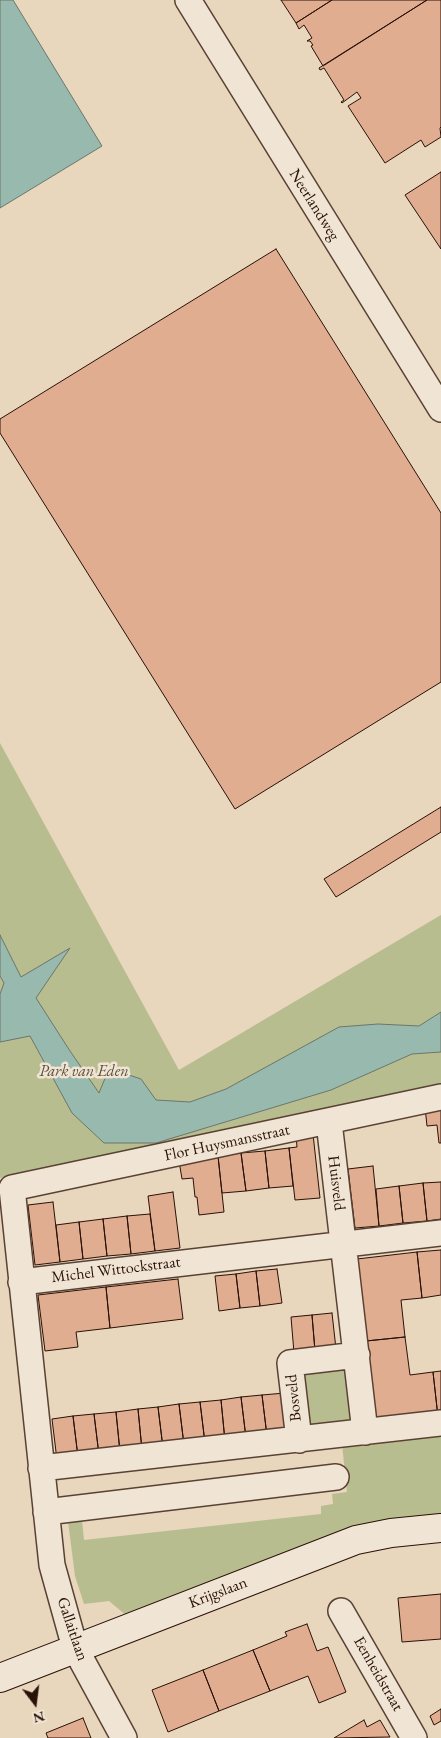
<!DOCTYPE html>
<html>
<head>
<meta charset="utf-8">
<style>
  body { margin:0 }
  #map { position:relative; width:441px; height:1738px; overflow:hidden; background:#e8d6bd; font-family:"EB Garamond",serif }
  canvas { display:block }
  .north { position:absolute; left:10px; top:1678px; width:50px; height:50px; -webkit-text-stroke:4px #f0e4d4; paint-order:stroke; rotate:165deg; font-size:14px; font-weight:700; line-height:20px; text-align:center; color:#291107 }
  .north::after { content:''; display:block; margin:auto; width:18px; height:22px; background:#291107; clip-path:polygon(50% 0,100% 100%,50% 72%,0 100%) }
</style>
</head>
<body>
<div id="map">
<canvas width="441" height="1738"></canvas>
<div class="north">N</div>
</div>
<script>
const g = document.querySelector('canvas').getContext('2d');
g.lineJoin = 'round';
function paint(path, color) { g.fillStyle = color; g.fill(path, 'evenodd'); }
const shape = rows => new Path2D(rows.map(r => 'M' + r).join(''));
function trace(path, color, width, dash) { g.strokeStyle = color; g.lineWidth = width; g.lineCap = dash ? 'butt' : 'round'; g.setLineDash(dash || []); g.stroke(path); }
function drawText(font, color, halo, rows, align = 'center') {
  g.font = font + ' "EB Garamond",serif'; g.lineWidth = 5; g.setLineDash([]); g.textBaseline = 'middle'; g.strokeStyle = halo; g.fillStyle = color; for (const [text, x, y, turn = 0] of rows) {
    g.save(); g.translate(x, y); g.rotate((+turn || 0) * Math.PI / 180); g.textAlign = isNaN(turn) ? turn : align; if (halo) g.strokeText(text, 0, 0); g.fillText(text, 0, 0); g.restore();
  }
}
paint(shape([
  [0,743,179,1070,441,915,441,1084,0,1178],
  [352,1364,359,1425,305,1432,299,1370],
  [441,1433,441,1517,353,1526,127,1616,109,1601,84,1604,75,1576,68,1521,82,1520,84,1540,321,1514,321,1506,333,1504,332,1494,347,1492,342,1444]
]), '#b8bd8f');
const water = shape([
  [0,0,13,0,102,146,0,208,0,0],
  [0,935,21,977,70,948,36,998,70,1051,99,1093,106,1076,117,1071,141,1079,156,1100,190,1102,226,1089,339,1027,378,1024,419,1026,441,1012,441,1052,412,1054,331,1090,156,1143,104,1143,72,1113,30,1036,0,1042,0,994,4,983,0,976,0,935]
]);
paint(water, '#98b9ad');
trace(water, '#6c766b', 1);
const building = shape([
  [281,0,332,0,296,23,281,0],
  [332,0,427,0,323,66,311,46,313,45,310,41,307,41,312,38,304,25,299,29,296,23,332,0],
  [427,0,441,0,441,127,440,128,441,137,425,147,421,140,385,163,348,106,361,98,357,92,342,103,341,102,344,100,324,68,320,70,319,68,427,0],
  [441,172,441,249,405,195,441,172],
  [276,249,441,513,441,682,235,809,0,433,0,419,276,249],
  [441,807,441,832,336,897,324,879,441,807],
  [441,1106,441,1143,439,1143,437,1125,427,1126,425,1107,441,1106],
  [313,1134,320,1198,295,1200,289,1148,297,1147,296,1135,313,1134],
  [289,1148,293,1186,269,1188,265,1151,289,1148],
  [265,1151,269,1188,246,1191,241,1153,265,1151],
  [241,1153,246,1191,222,1193,218,1156,241,1153],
  [218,1156,224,1212,199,1215,197,1197,195,1197,193,1178,182,1179,179,1161,218,1156],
  [373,1166,379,1226,355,1228,348,1169,373,1166],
  [441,1182,441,1219,427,1221,423,1183,441,1182],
  [423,1183,427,1221,403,1223,399,1186,423,1183],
  [399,1186,403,1223,379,1226,376,1189,399,1186],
  [173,1192,180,1248,155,1251,148,1196,173,1192],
  [53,1202,60,1262,35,1265,28,1205,53,1202],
  [150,1214,155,1251,131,1254,127,1216,150,1214],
  [127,1216,131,1254,107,1256,103,1219,127,1216],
  [103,1219,107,1256,83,1259,79,1222,103,1219],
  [79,1222,83,1259,60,1262,56,1225,79,1222],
  [441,1250,441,1295,422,1298,417,1252,441,1250],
  [417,1252,422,1298,401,1300,405,1337,366,1341,357,1259,417,1252],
  [277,1269,282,1303,260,1306,256,1271,277,1269],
  [256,1271,260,1306,240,1308,236,1274,256,1271],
  [236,1274,240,1308,219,1311,215,1276,236,1274],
  [178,1279,183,1319,110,1328,106,1287,178,1279],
  [106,1287,110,1328,76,1332,78,1347,45,1351,38,1295,106,1287],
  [332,1313,336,1349,315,1351,312,1315,332,1313],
  [312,1315,315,1351,294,1353,291,1317,312,1315],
  [405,1337,410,1375,433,1372,438,1417,375,1424,366,1341,405,1337],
  [441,1371,441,1416,438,1417,433,1372,441,1371],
  [285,1393,289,1434,267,1436,262,1395,285,1393],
  [262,1395,267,1436,246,1438,241,1397,262,1395],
  [241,1397,246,1438,225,1441,221,1400,241,1397],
  [221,1400,225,1441,205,1443,200,1402,221,1400],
  [200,1402,205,1443,184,1445,179,1404,200,1402],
  [179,1404,184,1445,163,1448,158,1407,179,1404],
  [158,1407,163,1448,142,1450,138,1409,158,1407],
  [138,1409,142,1450,120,1452,116,1412,138,1409],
  [116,1412,120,1452,99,1455,94,1414,116,1412],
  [94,1414,99,1455,78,1457,73,1416,94,1414],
  [73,1416,78,1457,57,1460,52,1419,73,1416],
  [441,1594,441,1639,402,1642,398,1598,441,1594],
  [307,1624,317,1651,328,1647,346,1692,319,1703,308,1676,270,1691,253,1650,287,1636,285,1632,307,1624],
  [253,1650,270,1691,219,1711,203,1670,253,1650],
  [203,1670,219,1711,168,1732,152,1690,203,1670],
  [441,1709,441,1721,434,1725,430,1716,441,1709],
  [83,1718,91,1738,48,1738,46,1733,83,1718],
  [364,1720,367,1727,380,1720,390,1737,334,1738,364,1720]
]);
paint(building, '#e1ad91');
trace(building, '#291107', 1);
const street = shape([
  [188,0,441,409],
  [329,1122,365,1432],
  [21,1282,441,1233],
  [299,1440,290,1363,357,1355],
  [41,1468,441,1423],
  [46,1512,336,1477],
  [341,1611,414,1738],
  [124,1738,75,1648,52,1565,12,1188,441,1097]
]);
const secondary = shape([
  [0,1678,356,1540,391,1533,441,1528]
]);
trace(street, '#594234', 28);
trace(secondary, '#291107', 30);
trace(street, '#f0e4d4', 25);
trace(secondary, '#f0e4d4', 28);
drawText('16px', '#291107', '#f0e4d4', [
  ["Neerlandweg",314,205,58],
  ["Flor Huysmansstraat",227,1143,-12],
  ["Huisveld",336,1183,83],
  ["Michel Wittockstraat",116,1270,-7],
  ["Bosveld",294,1398,-96],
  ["Krijgslaan",218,1593,-21],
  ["Gallaitlaan",72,1629,71],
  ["Eenheidstraat",378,1674,60]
]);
drawText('italic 16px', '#5b4d37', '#f0e4d4', [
  ["Park van Eden",84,1072]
]);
</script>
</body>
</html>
